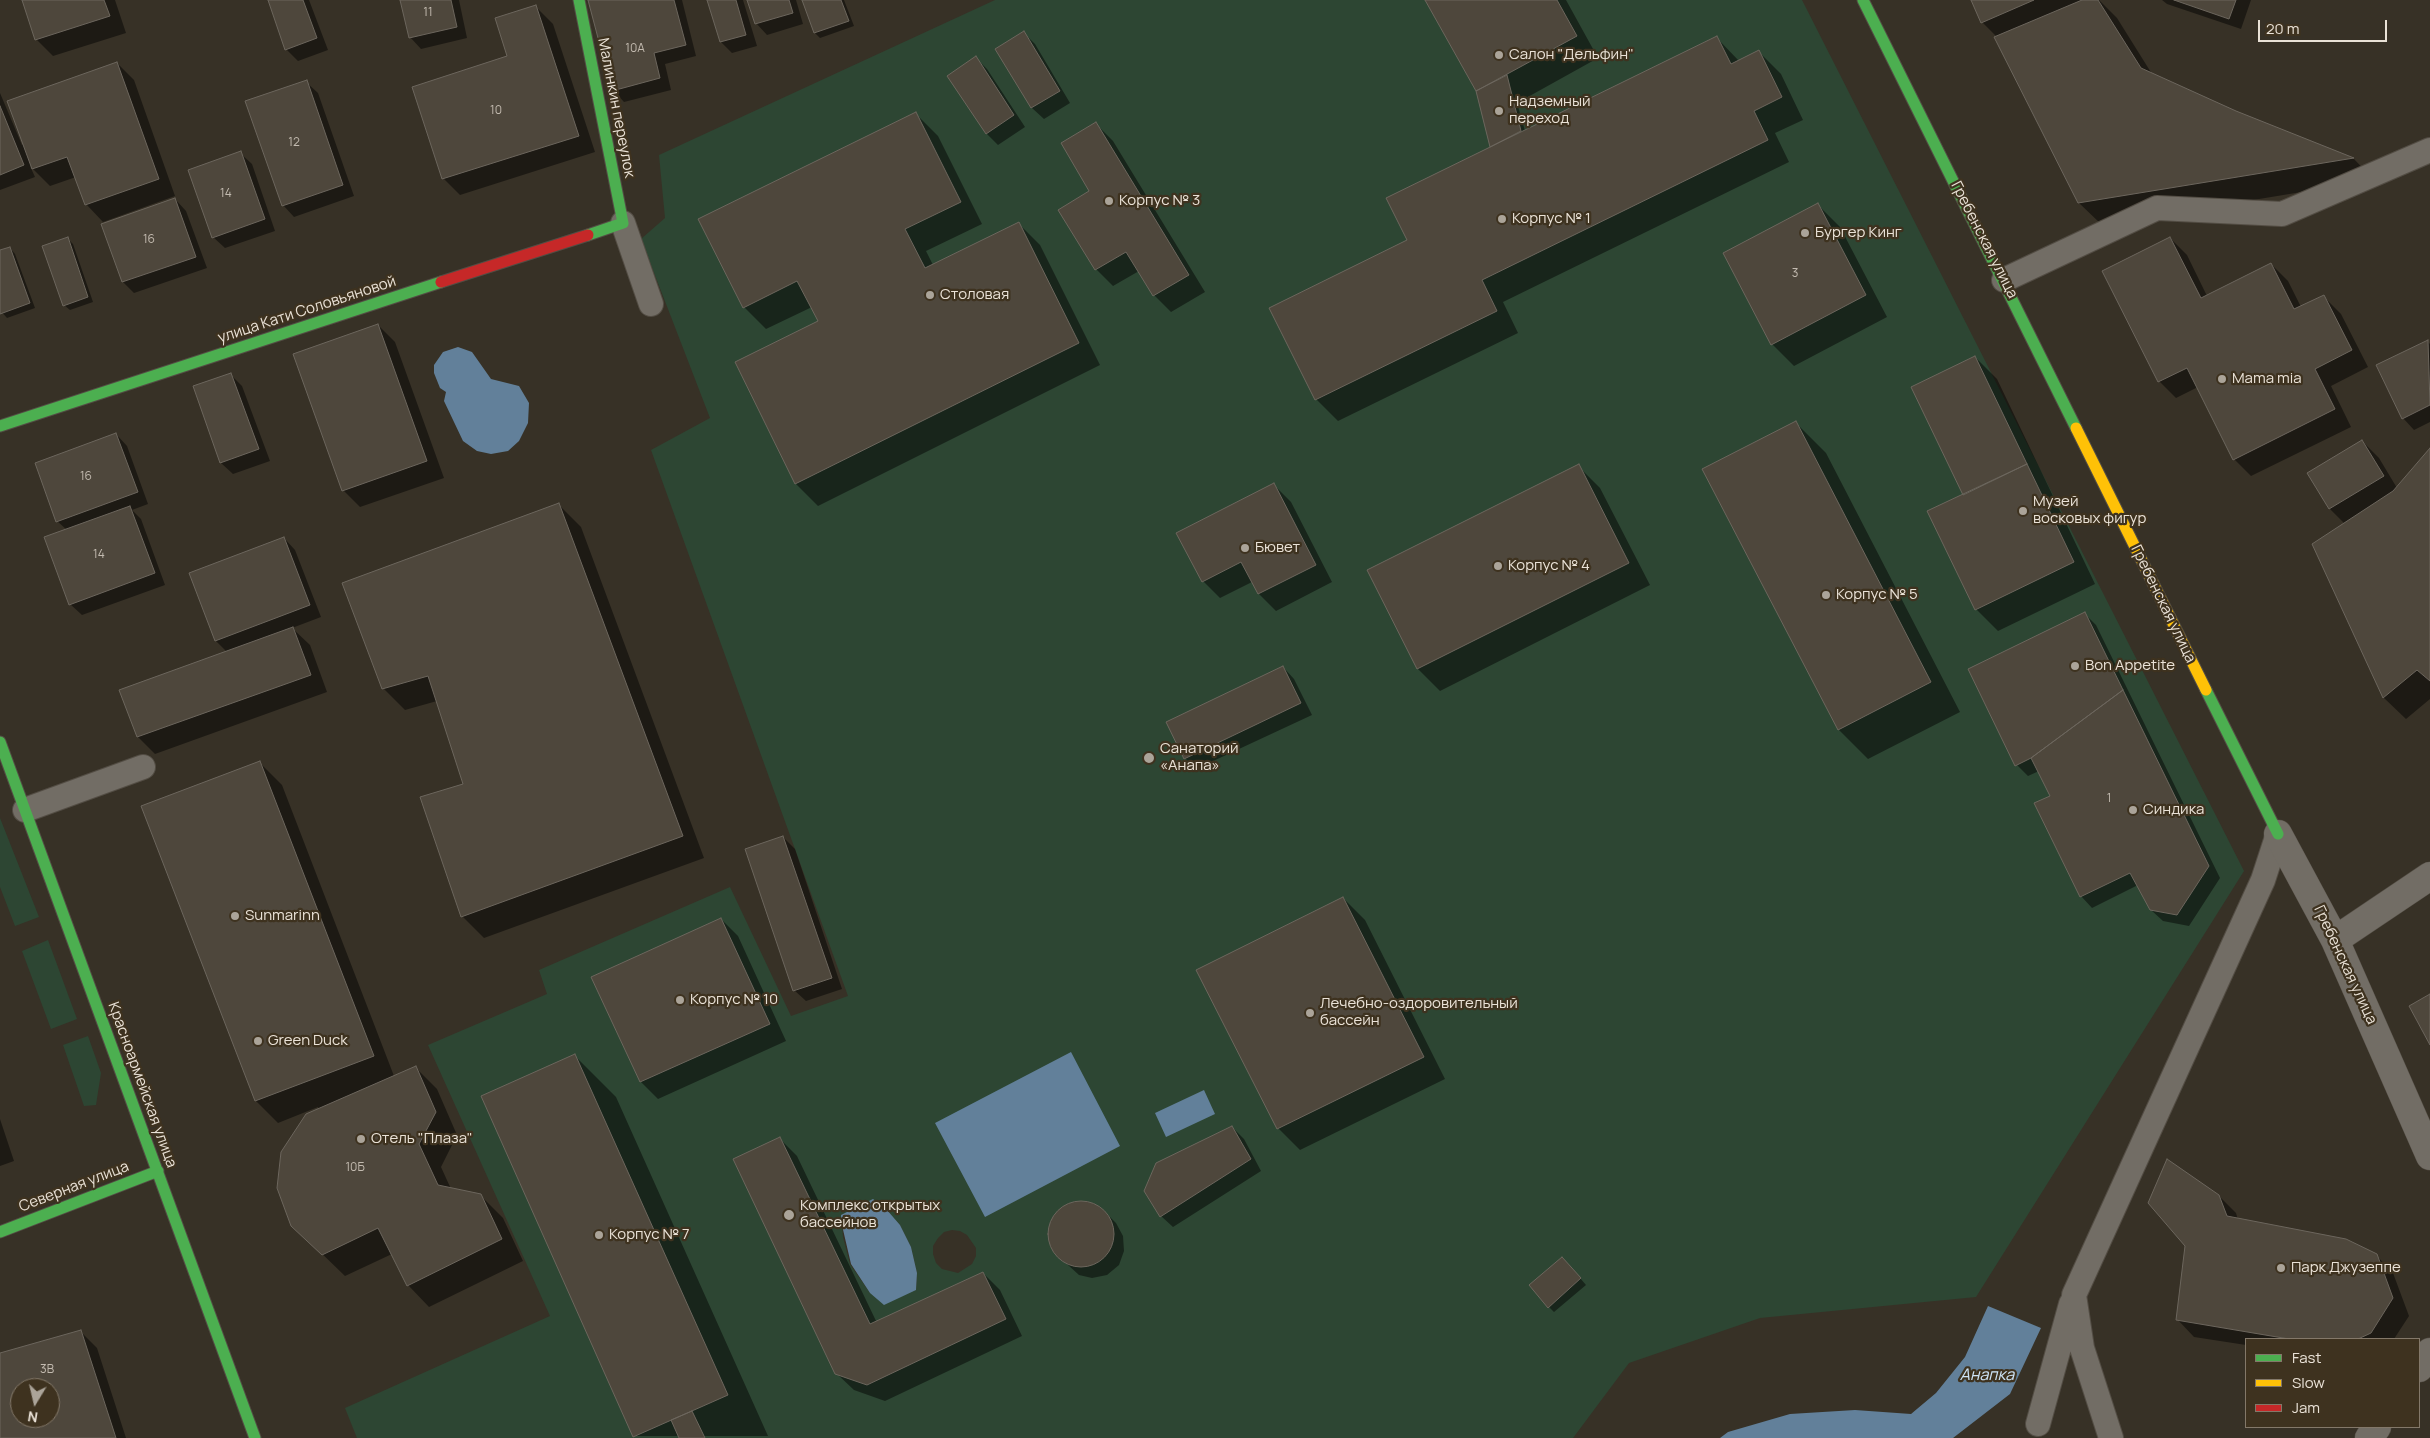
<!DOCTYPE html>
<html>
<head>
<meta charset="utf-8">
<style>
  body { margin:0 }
  #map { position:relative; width:2430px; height:1438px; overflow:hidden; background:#373126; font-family:Manrope,sans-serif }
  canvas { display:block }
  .legend { position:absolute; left:2245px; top:1338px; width:175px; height:90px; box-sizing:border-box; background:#3e321f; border:1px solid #837869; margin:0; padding:6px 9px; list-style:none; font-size:15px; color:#eae2d7 }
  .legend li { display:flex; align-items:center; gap:10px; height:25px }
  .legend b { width:25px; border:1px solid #837869 }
  .north { position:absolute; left:10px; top:1378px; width:50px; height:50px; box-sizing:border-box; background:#3e321f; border:1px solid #837869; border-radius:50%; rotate:189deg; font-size:14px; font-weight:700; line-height:20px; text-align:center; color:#eae2d7 }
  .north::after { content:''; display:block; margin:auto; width:18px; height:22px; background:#aba499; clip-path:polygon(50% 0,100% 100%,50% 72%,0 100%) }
  .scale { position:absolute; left:2258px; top:20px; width:129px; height:22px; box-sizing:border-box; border:2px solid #eae2d7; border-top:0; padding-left:6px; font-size:15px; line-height:18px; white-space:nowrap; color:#eae2d7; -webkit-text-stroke:4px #3e321f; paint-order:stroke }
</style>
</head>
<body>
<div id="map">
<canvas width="2430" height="1438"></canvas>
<ul class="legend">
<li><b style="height:6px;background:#4caf50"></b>Fast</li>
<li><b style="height:6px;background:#ffc107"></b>Slow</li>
<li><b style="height:6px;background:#c62828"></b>Jam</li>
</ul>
<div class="north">N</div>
<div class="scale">20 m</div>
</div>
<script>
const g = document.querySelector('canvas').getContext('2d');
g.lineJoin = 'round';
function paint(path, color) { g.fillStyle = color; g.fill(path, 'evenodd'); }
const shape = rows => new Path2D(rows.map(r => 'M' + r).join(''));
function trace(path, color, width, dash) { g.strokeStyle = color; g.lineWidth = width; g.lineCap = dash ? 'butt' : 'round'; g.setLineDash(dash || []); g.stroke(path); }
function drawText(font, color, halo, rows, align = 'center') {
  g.font = font + ' Manrope,sans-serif'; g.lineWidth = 4.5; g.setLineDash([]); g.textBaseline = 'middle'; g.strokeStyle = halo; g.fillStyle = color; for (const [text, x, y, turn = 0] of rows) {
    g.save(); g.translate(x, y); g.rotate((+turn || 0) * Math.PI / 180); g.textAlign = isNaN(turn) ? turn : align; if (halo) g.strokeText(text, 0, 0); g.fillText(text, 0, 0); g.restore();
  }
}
paint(shape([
  [995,0,1802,0,2244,871,1976,1297,1760,1318,1629,1363,1573,1438,357,1438,345,1408,550,1316,428,1045,547,994,539,970,730,887,791,1016,848,996,651,450,710,418,641,239,665,218,659,155],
  [881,1204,900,1225,911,1247,917,1273,916,1290,870,1293,850,1264,843,1237,841,1215],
  [952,1230,960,1231,967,1235,976,1248,976,1256,972,1264,958,1273,942,1269,936,1263,933,1254,933,1246,938,1238,944,1232],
  [0,818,39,917,15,926,0,887],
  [48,940,77,1019,51,1029,22,951],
  [88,1036,101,1073,96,1105,84,1106,63,1045]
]), '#2d4633');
paint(shape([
  [458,347,472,352,491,379,519,386,529,403,528,423,519,441,508,451,491,454,477,451,463,441,444,401,446,392,440,388,434,373,434,365,443,352],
  [1071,1052,1120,1146,985,1217,935,1123],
  [1204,1090,1215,1114,1166,1137,1155,1113],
  [873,1199,887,1210,900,1225,911,1247,917,1273,916,1290,884,1305,870,1293,851,1264,841,1221,841,1215],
  [1988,1306,2041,1328,2010,1394,1953,1438,1720,1438,1728,1432,1790,1414,1855,1410,1911,1414,1936,1393,1965,1357]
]), '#62809a');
paint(shape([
  [24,0,115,0,126,33,53,56,36,39],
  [269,0,309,0,328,50,298,61,286,49],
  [401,0,459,0,467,38,421,49,410,37],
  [589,0,682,0,696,56,665,64,671,90,624,102,613,90],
  [709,0,743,0,757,46,732,53,721,42],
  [749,0,796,0,803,24,767,35,756,23],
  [803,0,844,0,854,26,820,38,815,33],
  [1427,0,1566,0,1598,58,1517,103,1525,131,1716,37,1739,61,1759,52,1781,74,1803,120,1775,133,1789,162,1503,302,1518,333,1338,421,1316,399,1409,241,1491,148,1477,91],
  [1972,0,2099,0,2117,18,2152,74,2236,112,2354,159,2374,180,2102,225,2079,203,1997,37,1982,22],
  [2162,0,2251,0,2241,29,2167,4],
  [536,7,553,24,595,152,460,195,443,178],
  [1024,33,1035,44,1070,103,1044,119,1032,108,997,49],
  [976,58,987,69,1025,127,998,145,987,134,949,76],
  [117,63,134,80,175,196,103,222,86,204,76,177,50,186,30,166,35,177,0,190,0,93,22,145],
  [306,82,318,93,354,196,294,217,283,205],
  [916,114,938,136,982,224,926,251,933,265,1018,223,1040,245,1100,365,818,506,796,484,736,363,819,322,812,307,766,329,744,307],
  [1096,124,1113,141,1205,292,1171,312,1154,295,1139,271,1113,286,1096,269,1091,192],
  [240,153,252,164,275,231,225,248,213,237],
  [175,199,186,211,207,268,134,293,123,282,103,224],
  [1818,205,1840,227,1887,317,1794,366,1772,344],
  [67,238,73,244,93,302,70,310,64,305],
  [2170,238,2187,255,2207,296,2271,264,2288,281,2301,307,2324,297,2341,314,2368,367,2331,386,2351,427,2251,476,2234,459,2198,387,2176,398,2159,381],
  [10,248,15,254,35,308,7,318,0,310,0,252],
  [378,325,395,342,444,478,360,507,343,490],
  [2428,342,2430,344,2430,422,2414,430,2403,418,2377,366],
  [1975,357,1997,379,2095,584,1998,631,1976,609,1964,495],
  [230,374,242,386,270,461,233,474,221,463,194,387],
  [1796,423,1826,453,1960,712,1868,759,1839,730],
  [116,434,127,446,148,504,132,510,141,519,165,585,82,615,70,604,67,530,57,521],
  [2362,441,2379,458,2397,488,2430,450,2430,699,2406,719,2384,698,2314,544,2345,524,2330,509,2309,473],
  [1578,466,1600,488,1650,585,1440,691,1418,669,1368,570],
  [1274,485,1291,502,1332,582,1276,611,1259,594,1252,582,1220,598,1203,581],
  [559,505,581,527,704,858,484,938,462,916,465,785,437,701,405,710,383,688],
  [284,538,295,550,321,617,292,628,310,645,327,692,155,754,138,737,227,652,216,641],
  [2085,614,2096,625,2220,878,2189,926,2163,921,2151,910,2138,885,2092,908,2081,896,2051,796,2039,771,2028,776,2017,765],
  [1283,667,1294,679,1312,715,1196,769,1185,758],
  [260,763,282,785,394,1076,415,1067,437,1089,457,1135,441,1167,451,1189,480,1195,503,1218,523,1261,429,1307,408,1285,392,1254,345,1276,315,1247,319,1109,318,1107,278,1123,256,1101,143,807],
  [783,837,795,849,842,989,806,1001,794,990],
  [1343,898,1365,920,1445,1079,1300,1150,1278,1128],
  [721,919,738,936,786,1041,658,1099,641,1082,593,977],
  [575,1056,616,1097,768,1436,634,1436],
  [0,1119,14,1161,0,1166],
  [1232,1127,1244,1139,1261,1171,1173,1227,1161,1216],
  [780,1139,797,1156,877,1323,983,1273,1000,1290,1022,1336,885,1401,854,1390,836,1373],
  [2219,1196,2236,1213,2238,1220,2376,1255,2393,1273,2409,1316,2394,1339,2246,1339,2246,1345,2194,1337,2177,1319],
  [1077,1202,1091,1203,1104,1211,1116,1223,1123,1236,1124,1251,1119,1265,1107,1275,1092,1278,1079,1275,1056,1254,1050,1243,1049,1229,1054,1216,1064,1207],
  [1568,1264,1586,1285,1554,1312,1549,1307],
  [80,1331,97,1348,126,1438,0,1438,0,1354],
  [20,1388,50,1388,50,1418,20,1418]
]), '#0007');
const building = shape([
  [22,0,104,0,110,16,35,40,22,0],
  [268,0,303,0,317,38,285,50,268,0],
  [400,0,451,0,457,27,409,38,400,0],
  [588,0,674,0,686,45,654,53,660,78,612,91,588,0],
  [707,0,736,0,746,35,720,42,707,0],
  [747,0,789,0,793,13,755,24,747,0],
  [802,0,841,0,849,21,814,33,802,0],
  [1425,0,1557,0,1577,36,1476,91,1425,0],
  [1971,0,2034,0,1981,23,1971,0],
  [2082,0,2098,0,2141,68,2236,111,2354,158,2078,203,1994,37,2082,0],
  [2174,0,2236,0,2229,19,2174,0],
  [536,5,579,136,442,179,412,87,507,56,495,18,536,5],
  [1024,31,1060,91,1031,108,995,49,1024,31],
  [1717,36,1731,64,1759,50,1782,97,1754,111,1768,140,1482,280,1497,311,1315,400,1269,308,1407,240,1386,198,1717,36],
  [976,56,1014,115,986,134,947,76,976,56],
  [117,62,159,179,85,205,67,157,32,169,7,101,117,62],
  [1507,75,1521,131,1490,147,1476,91,1507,75],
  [307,80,343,185,282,206,245,101,307,80],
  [0,106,24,165,0,175,0,106],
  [916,112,961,202,905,229,925,268,1019,222,1079,343,795,484,735,362,818,321,797,281,743,308,698,219,916,112],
  [1096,122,1189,275,1153,296,1126,252,1095,270,1058,210,1089,191,1061,143,1096,122],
  [241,151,265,219,212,238,188,170,241,151],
  [175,198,196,257,122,282,101,224,175,198],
  [1818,203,1866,295,1771,345,1723,253,1818,203],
  [68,237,88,297,63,306,42,246,68,237],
  [2170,237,2201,298,2271,263,2294,309,2324,295,2352,350,2315,369,2335,409,2233,460,2187,368,2158,382,2102,271,2170,237],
  [10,247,30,303,0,314,0,250,10,247],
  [378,324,427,461,342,491,293,354,378,324],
  [2428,340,2430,405,2402,419,2376,365,2428,340],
  [1975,356,2027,464,1963,495,1911,387,1975,356],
  [231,373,259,449,220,463,193,386,231,373],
  [1796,421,1931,682,1838,730,1702,469,1796,421],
  [116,433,138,492,56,522,35,463,116,433],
  [2362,440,2384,476,2329,509,2307,473,2362,440],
  [2430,448,2430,681,2417,670,2383,698,2312,544,2393,491,2430,448],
  [1579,464,1629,563,1417,669,1367,570,1579,464],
  [2027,464,2074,562,1975,610,1927,511,2027,464],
  [1274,483,1316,565,1258,594,1241,562,1202,582,1176,533,1274,483],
  [559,503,683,836,461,917,420,797,463,784,428,676,382,689,342,583,559,503],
  [130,506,155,573,69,605,44,537,130,506],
  [284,537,310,605,215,641,189,573,284,537],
  [2085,612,2123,690,2031,758,2015,766,1968,669,2085,612],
  [293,627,311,675,137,737,119,690,293,627],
  [1283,666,1301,703,1184,759,1166,722,1283,666],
  [2123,690,2209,866,2177,915,2150,910,2130,873,2080,897,2034,803,2050,796,2031,758,2123,690],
  [260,761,374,1056,255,1101,141,806,260,761],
  [783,836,832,978,793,991,745,849,783,836],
  [1343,897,1424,1057,1277,1129,1196,970,1343,897],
  [721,918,770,1024,640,1082,591,977,721,918],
  [2430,994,2430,1045,2409,1006,2430,994],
  [575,1054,728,1395,633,1437,481,1096,575,1054],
  [416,1066,436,1112,419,1144,438,1185,481,1194,502,1239,407,1286,378,1228,322,1255,291,1226,277,1188,281,1152,306,1114,416,1066],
  [1232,1126,1251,1159,1160,1217,1144,1191,1156,1163,1232,1126],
  [780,1137,870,1324,983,1272,1006,1319,867,1385,835,1374,733,1159,780,1137],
  [2167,1159,2219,1195,2227,1216,2346,1239,2377,1254,2393,1298,2371,1333,2358,1339,2289,1339,2176,1320,2185,1246,2148,1203,2167,1159],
  '1048 1234a33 33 0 1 1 66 0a33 33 0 1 1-66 0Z',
  [1562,1257,1581,1278,1548,1308,1529,1285,1562,1257],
  [81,1330,116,1438,0,1438,0,1353,81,1330],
  [20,1388,50,1388,50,1418,20,1418,20,1388],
  [692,1411,705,1438,679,1438,671,1420,692,1411]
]);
paint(building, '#4e473c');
trace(building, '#6c665d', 1);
const lane = shape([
  [623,223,651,304],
  [2004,280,2157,208,2282,214,2430,150],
  [25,810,143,767],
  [2038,1424,2071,1304],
  [2111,1438,2082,1348,2074,1295,2263,880,2278,834]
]);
const street = shape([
  [2278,834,2335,940,2430,1156],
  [2335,940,2430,876],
  [2419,1368,2430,1352],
  [2369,1438,2377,1427]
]);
const fast = shape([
  [579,0,623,223,588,235],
  [1863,0,2076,428],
  [0,426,441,282],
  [2206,690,2278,834],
  [0,742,255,1438],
  [0,1232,158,1171]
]);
const slow = shape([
  [2076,428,2206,690]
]);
const jam = shape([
  [441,282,588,235]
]);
trace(lane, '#534d44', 26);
trace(street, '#534d44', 29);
trace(fast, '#534d44', 13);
trace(slow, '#534d44', 13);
trace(jam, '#534d44', 13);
trace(lane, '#726d65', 24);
trace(street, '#726d65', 28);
trace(fast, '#4caf50', 11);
trace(slow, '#ffc107', 11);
trace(jam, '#c62828', 11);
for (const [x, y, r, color] of [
  [1499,55,5,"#aba499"],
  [1499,111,5,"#aba499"],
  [1109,201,5,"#aba499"],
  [1502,219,5,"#aba499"],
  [1805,233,5,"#aba499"],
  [930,295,5,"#aba499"],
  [2222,379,5,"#aba499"],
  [2023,511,5,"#aba499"],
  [1245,548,5,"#aba499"],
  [1498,566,5,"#aba499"],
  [1826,595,5,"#aba499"],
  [2075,666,5,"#aba499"],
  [1149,758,6,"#aba499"],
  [2133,810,5,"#aba499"],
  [235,916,5,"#aba499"],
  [680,1000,5,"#aba499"],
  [1310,1013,5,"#aba499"],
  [258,1041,5,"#aba499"],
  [361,1139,5,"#aba499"],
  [789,1215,6,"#aba499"],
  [599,1235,5,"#aba499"],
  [2281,1268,5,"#aba499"]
]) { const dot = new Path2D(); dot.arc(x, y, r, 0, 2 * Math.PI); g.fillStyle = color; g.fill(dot); trace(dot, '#3e321f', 2); }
drawText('12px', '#c3bbb0', null, [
  ["11",428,13],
  ["10А",635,49],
  ["10",496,111],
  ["12",294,143],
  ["14",226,194],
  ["16",149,240],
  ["3",1795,274],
  ["16",86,477],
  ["14",99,555],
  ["1",2109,799],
  ["10Б",355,1168],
  ["3В",47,1370]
]);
drawText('15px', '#eae2d7', '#3e321f', [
  ["Салон \"Дельфин\"",1509,55],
  ["Надземный",1509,102],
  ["переход",1509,119],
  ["Корпус № 3",1119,201],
  ["Корпус № 1",1512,219],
  ["Бургер Кинг",1815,233],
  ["Столовая",940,295],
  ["Mama mia",2232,379],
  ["Музей",2033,502],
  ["восковых фигур",2033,519],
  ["Бювет",1255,548],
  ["Корпус № 4",1508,566],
  ["Корпус № 5",1836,595],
  ["Bon Appetite",2085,666],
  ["Санаторий",1160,749],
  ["«Анапа»",1160,766],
  ["Синдика",2143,810],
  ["Sunmarinn",245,916],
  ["Корпус № 10",690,1000],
  ["Лечебно-оздоровительный",1320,1004],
  ["бассейн",1320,1021],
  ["Green Duck",268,1041],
  ["Отель \"Плаза\"",371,1139],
  ["Комплекс открытых",800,1206],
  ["бассейнов",800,1223],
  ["Корпус № 7",609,1235],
  ["Парк Джузеппе",2291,1268]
], 'left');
drawText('15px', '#eae2d7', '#3e321f', [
  ["Малинкин переулок",616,108,79],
  ["Гребенская улица",1984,240,63],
  ["улица Кати Соловьяновой",307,310,-18],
  ["Гребенская улица",2163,604,64],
  ["Гребенская улица",2345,965,65],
  ["Красноармейская улица",142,1085,70],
  ["Северная улица",74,1187,-21]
]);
drawText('italic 16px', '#cde3f6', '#3e321f', [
  ["Анапка",1987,1376]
]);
</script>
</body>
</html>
